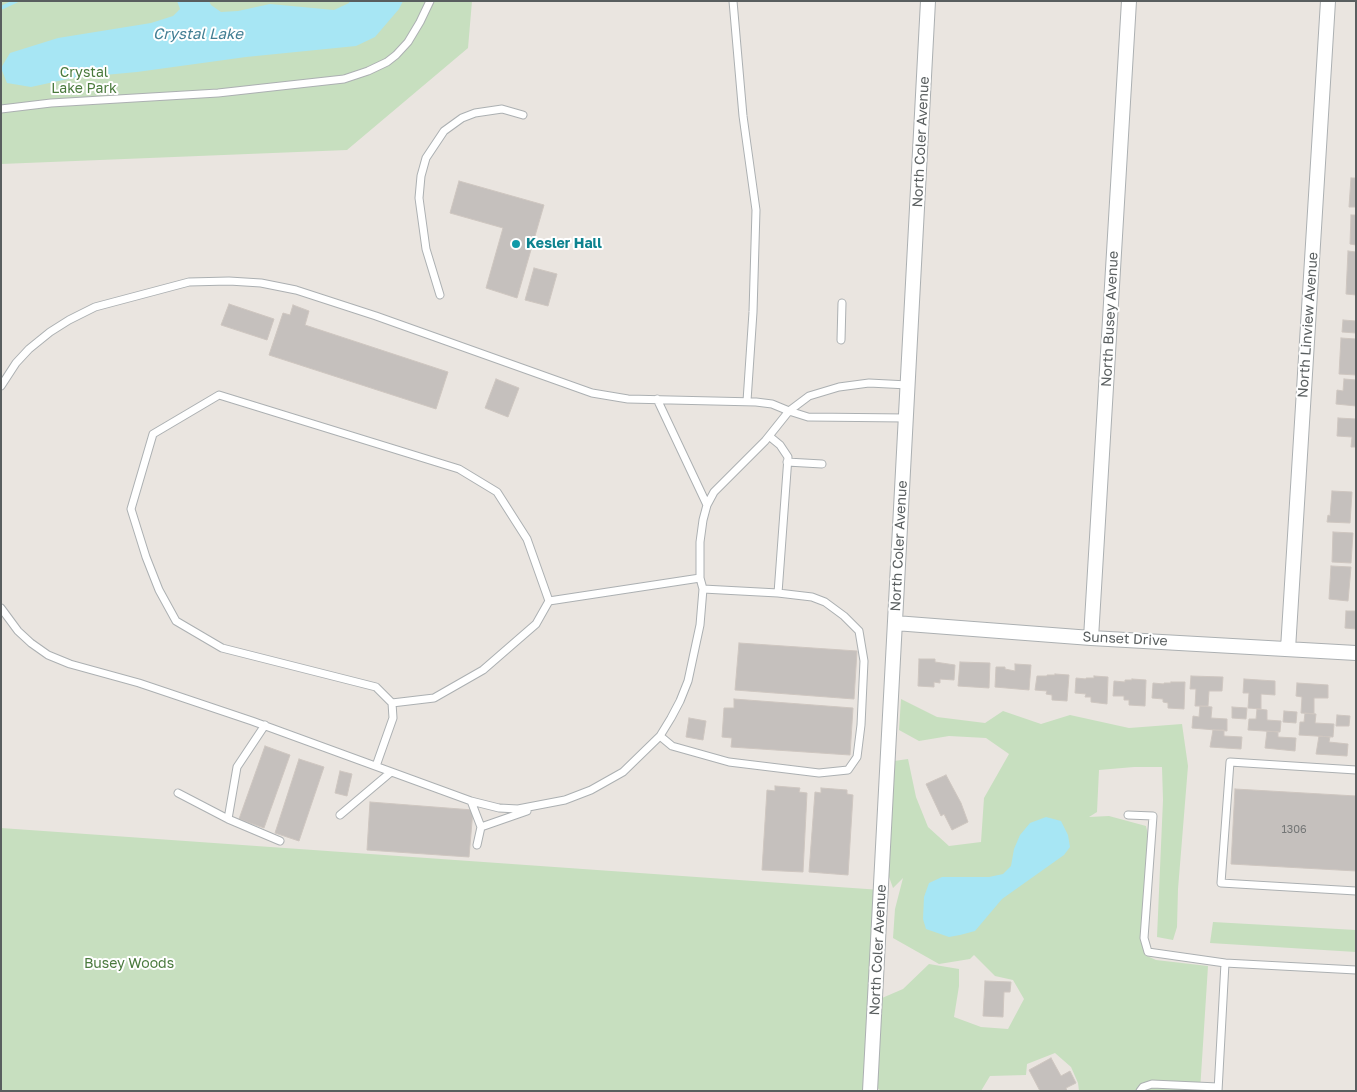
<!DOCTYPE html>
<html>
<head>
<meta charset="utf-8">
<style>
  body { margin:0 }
  #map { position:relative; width:1357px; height:1092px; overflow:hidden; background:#eae5e0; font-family:"Golos Text",sans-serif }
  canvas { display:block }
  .frame { position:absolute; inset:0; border:2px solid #595e5f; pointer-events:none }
</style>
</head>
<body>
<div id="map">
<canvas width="1357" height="1092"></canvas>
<div class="frame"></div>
</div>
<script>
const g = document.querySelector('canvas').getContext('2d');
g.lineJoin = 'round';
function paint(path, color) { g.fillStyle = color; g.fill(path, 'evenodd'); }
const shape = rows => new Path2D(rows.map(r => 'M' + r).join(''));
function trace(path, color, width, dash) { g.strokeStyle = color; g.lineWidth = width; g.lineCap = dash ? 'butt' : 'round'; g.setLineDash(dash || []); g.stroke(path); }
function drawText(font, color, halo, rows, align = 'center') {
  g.font = font + ' "Golos Text",sans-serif'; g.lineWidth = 4; g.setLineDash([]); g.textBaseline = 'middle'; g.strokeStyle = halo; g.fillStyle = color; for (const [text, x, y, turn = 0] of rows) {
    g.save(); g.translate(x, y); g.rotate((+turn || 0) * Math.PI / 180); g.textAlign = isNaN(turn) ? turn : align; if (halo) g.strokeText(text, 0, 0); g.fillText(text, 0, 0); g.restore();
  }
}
paint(shape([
  [1,1,472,1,468,48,347,150,1,164],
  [901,699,937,717,985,723,1003,711,1041,724,1070,715,1129,728,1182,724,1188,766,1178,889,1177,927,1173,940,1157,937,1163,800,1162,767,1134,767,1099,770,1097,812,1089,817,1109,816,1146,826,1149,839,1142,940,1145,955,1156,960,1208,966,1200,1091,1079,1091,1078,1083,1071,1067,1055,1053,1027,1064,1026,1075,990,1076,981,1091,881,1091,875,1086,882,998,903,989,929,964,959,969,959,986,954,1017,981,1027,1008,1029,1024,999,1013,980,995,976,974,955,970,959,939,964,893,938,895,909,903,878,893,888,888,874,894,761,908,759,916,797,928,827,949,846,981,842,984,798,1009,754,986,738,949,736,919,741,899,730],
  [1,828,881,890,870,1091,1,1091],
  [1213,922,1356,930,1356,952,1210,943]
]), '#c7dfbf');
paint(shape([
  [177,1,209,1,211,5,221,12,238,11,270,4,334,10,349,3,350,1,403,1,399,9,375,37,356,46,246,57,137,72,72,78,31,87,7,83,1,68,10,53,58,38,151,23,173,16,180,9],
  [1046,817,1061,821,1068,835,1070,847,1064,855,1002,899,975,931,960,935,949,937,926,929,923,919,924,897,929,883,942,877,989,877,1003,874,1011,866,1014,849,1020,835,1030,823]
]), '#a7e6f4');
trace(shape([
  [1,8,16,1]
]), '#a7e6f4', 4);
const building = shape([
  [1351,178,1356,178,1356,207,1349,207,1351,178],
  [459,181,544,205,517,298,486,288,503,228,450,213,459,181],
  [1351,215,1356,215,1356,245,1350,244,1351,215],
  [1348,251,1356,252,1356,295,1346,294,1348,251],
  [534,268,557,274,548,306,525,300,534,268],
  [229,304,274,319,267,340,221,325,229,304],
  [293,305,309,311,305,325,448,372,436,409,269,355,283,313,290,315,293,305],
  [1343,320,1356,321,1356,333,1342,332,1343,320],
  [1341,338,1356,339,1356,375,1339,374,1341,338],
  [496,379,519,388,508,417,485,408,496,379],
  [1344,379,1356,380,1356,406,1336,404,1337,390,1343,391,1344,379],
  [1338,418,1356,419,1356,447,1351,447,1352,437,1337,436,1338,418],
  [1332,491,1352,492,1350,523,1327,522,1328,515,1330,516,1332,491],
  [1333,532,1353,533,1351,563,1332,562,1333,532],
  [1331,566,1351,567,1348,601,1329,599,1331,566],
  [1346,611,1356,611,1356,629,1345,628,1346,611],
  [739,643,857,651,854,699,735,690,739,643],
  [919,659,935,659,935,662,955,665,954,680,940,679,940,683,934,682,934,687,918,686,919,659],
  [960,662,990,663,989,688,958,686,960,662],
  [1015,664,1031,665,1029,690,995,687,996,667,1005,667,1005,669,1015,671,1015,664],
  [1055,674,1069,675,1067,701,1052,700,1052,695,1046,694,1047,691,1035,690,1037,676,1047,676,1047,675,1055,675,1055,674],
  [1094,676,1108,677,1107,704,1091,702,1091,697,1085,697,1086,694,1075,693,1076,678,1086,679,1086,678,1094,678,1094,676],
  [1191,676,1223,677,1222,691,1209,691,1208,706,1195,706,1196,689,1190,689,1191,676],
  [1132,679,1146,680,1145,706,1129,705,1129,700,1124,700,1124,696,1113,696,1114,681,1125,682,1125,680,1132,680,1132,679],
  [1244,679,1275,681,1275,695,1261,694,1261,709,1248,708,1249,693,1243,693,1244,679],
  [1171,682,1185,682,1184,709,1168,708,1168,703,1163,702,1163,699,1152,698,1153,683,1164,684,1164,683,1171,683,1171,682],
  [1297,683,1328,685,1328,698,1314,698,1314,714,1301,713,1302,697,1296,696,1297,683],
  [734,699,853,708,850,755,731,747,732,738,722,737,724,708,734,708,734,699],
  [1200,706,1212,707,1211,718,1227,719,1227,731,1192,728,1193,716,1199,717,1200,706],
  [1232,707,1247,708,1246,719,1232,718,1232,707],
  [1257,709,1267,710,1267,720,1281,721,1280,732,1248,730,1249,719,1256,719,1257,709],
  [1284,711,1297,712,1296,723,1283,722,1284,711],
  [1305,713,1316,714,1315,723,1334,724,1333,737,1299,735,1300,722,1304,722,1305,713],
  [1337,715,1350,716,1349,726,1336,726,1337,715],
  [689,718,706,721,703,740,686,737,689,718],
  [1213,730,1224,730,1224,736,1242,737,1241,749,1210,747,1213,730],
  [1267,731,1278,732,1278,737,1296,738,1295,751,1265,748,1267,731],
  [1319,736,1330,737,1329,742,1348,744,1347,756,1316,754,1319,736],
  [265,746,290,755,264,828,239,819,265,746],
  [299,759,324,767,299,841,275,833,299,759],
  [340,771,352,774,347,796,335,793,340,771],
  [946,775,961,803,968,822,952,830,944,814,941,816,926,784,946,775],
  [775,786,800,788,799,792,807,793,803,872,762,870,767,790,775,791,775,786],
  [821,788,847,790,847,794,853,795,848,875,809,872,815,792,821,793,821,788],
  [1235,789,1356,796,1356,871,1231,864,1235,789],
  [370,802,473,810,469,857,367,850,370,802],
  [985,981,1011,982,1010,992,1004,992,1003,1017,983,1016,985,981],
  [1051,1058,1061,1076,1070,1071,1076,1083,1066,1088,1067,1091,1040,1091,1029,1070,1051,1058]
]);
paint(building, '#c5c0bd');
trace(building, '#cec6c0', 1);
const lane = shape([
  [733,1,743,116,756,210,753,312,747,401],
  [1,109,51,103,218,93,344,79,368,71,387,62,396,55,408,42,420,22,430,1],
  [440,295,426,249,419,198,421,176,426,158,444,131,462,118,475,113,502,109,523,115],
  [841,340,842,303],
  [1,386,16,363,29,349,50,332,69,320,95,307,189,282,229,281,261,283,296,290,376,316,592,393,628,399,756,402,772,404,789,411,765,441,714,492,707,505,703,520,700,542,700,578,703,589,700,625,688,681,680,701,671,718,660,736,623,772,591,790,565,800,518,809,499,808,471,801,252,721,139,683,70,664,48,655,31,643,18,631,1,608],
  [657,399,707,505],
  [789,411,809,396,839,387,869,383,908,385],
  [789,411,808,417,906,418],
  [787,462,822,464],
  [703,589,778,593,788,457,780,445,769,436],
  [549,601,700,578],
  [265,725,237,767,228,819,280,841],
  [660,736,672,746,729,762,819,773,848,770,857,757,861,725,864,661,859,631,844,616,825,602,812,597,778,593],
  [376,766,393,718,392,703,376,687,222,648,176,621,159,590,146,557,131,509,153,434,219,395,459,469,497,492,527,539,549,601,536,624,483,670,434,698,392,703],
  [1356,770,1230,762,1221,883,1356,891],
  [178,793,228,819],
  [471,801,481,827],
  [340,815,391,772],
  [1128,815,1153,816,1144,938,1148,952,1225,963],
  [477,845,481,827,527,811],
  [1140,1091,1143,1087,1152,1084,1218,1087],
  [1218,1091,1225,963,1356,970]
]);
const street = shape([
  [895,623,1091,638,1356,653],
  [1091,638,1129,1],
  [1288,649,1328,1],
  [870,1091,928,1]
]);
trace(lane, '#acb0b2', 9);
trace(street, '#acb0b2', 16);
trace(lane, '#fff', 7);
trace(street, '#fff', 14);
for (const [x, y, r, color] of [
  [516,244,5,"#0f9aa8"]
]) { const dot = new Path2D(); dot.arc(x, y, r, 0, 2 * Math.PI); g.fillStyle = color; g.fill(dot); trace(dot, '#fff', 2); }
drawText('11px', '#747676', null, [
  ["1306",1294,830]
]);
drawText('14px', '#4a7a3d', '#fff', [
  ["Crystal",84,73],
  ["Lake Park",84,89],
  ["Busey Woods",129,964]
]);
drawText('14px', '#595e5f', '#fff', [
  ["North Coler Avenue",921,142,-87],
  ["North Busey Avenue",1110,319,-87],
  ["North Linview Avenue",1308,325,-86],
  ["North Coler Avenue",899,546,-87],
  ["Sunset Drive",1125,639,3],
  ["North Coler Avenue",878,950,-87]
]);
drawText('bold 14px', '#0d838f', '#fff', [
  ["Kesler Hall",526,244]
], 'left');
drawText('italic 15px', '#427e93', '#fff', [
  ["Crystal Lake",198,34]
]);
</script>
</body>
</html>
